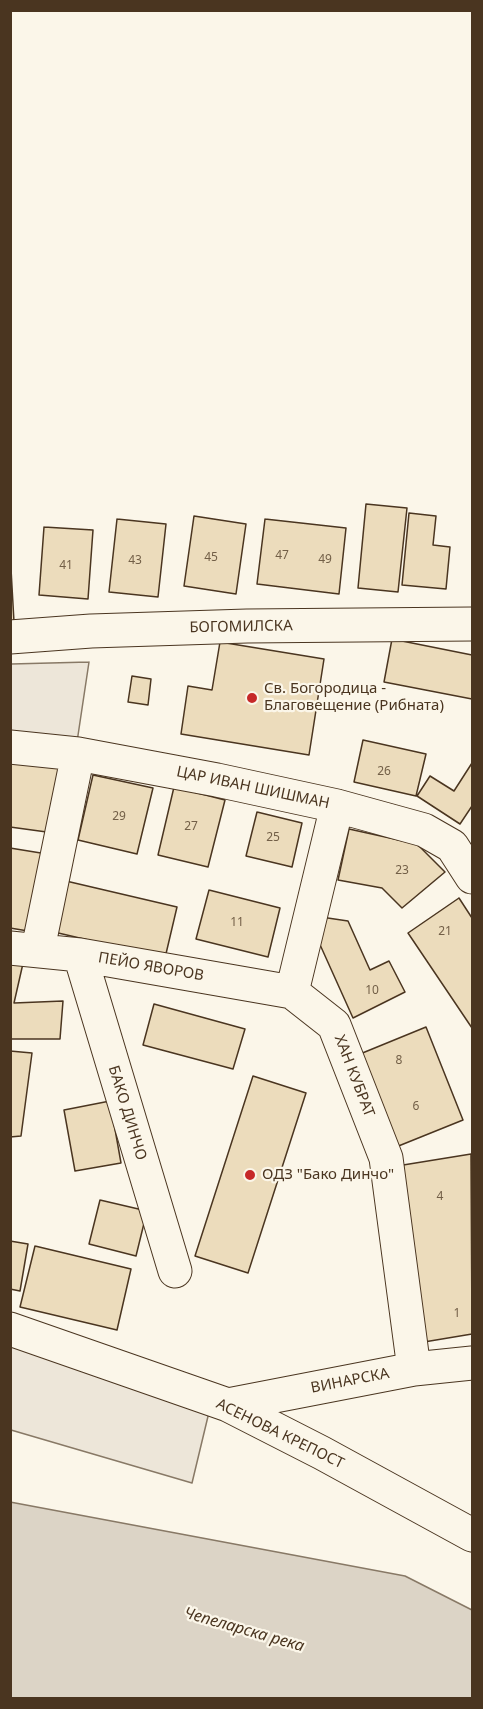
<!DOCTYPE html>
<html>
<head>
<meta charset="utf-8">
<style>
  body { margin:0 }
  #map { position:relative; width:483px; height:1709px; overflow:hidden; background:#fbf6e9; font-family:"Noto Sans",sans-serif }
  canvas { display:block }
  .frame { position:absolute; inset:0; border:12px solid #4a3520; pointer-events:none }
</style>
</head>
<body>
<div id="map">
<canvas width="483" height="1709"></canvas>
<div class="frame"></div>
</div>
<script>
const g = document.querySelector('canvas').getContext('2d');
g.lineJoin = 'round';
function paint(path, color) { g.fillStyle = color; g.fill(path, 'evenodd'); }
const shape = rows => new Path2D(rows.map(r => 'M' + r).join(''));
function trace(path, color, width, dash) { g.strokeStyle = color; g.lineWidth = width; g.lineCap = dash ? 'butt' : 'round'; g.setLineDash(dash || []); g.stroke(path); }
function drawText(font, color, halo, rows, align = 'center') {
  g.font = font + ' "Noto Sans",sans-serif'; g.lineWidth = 4.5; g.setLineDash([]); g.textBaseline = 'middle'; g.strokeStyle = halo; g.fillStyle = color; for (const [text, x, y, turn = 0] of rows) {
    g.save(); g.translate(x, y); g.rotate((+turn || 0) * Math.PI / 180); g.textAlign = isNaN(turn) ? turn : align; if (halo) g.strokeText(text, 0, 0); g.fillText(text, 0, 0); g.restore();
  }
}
const green = shape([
  [89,662,77,742,11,734,11,664,89,662],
  [10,1340,210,1408,192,1483,11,1430,10,1340]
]);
paint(green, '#ede6d9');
trace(green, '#887966', 1.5);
const water = shape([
  [10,1502,405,1576,472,1610,472,1698,11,1698,10,1502]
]);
paint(water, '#dcd4c6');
trace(water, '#887966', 1.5);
const building = shape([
  [366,504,407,508,398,592,358,588,366,504],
  [409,513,436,516,433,545,450,547,446,589,402,585,409,513],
  [194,516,246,524,236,594,184,586,194,516],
  [117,519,166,524,158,597,109,592,117,519],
  [265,519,346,528,339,594,257,584,265,519],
  [44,527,93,530,88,599,39,595,44,527],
  [10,551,14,622,10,622,10,551],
  [392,639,472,655,472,699,384,682,392,639],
  [220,642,324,659,309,755,181,734,188,686,212,690,220,642],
  [132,676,151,679,148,705,128,702,132,676],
  [363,740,426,754,416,796,354,782,363,740],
  [10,753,64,761,54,833,10,827,10,753],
  [472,763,472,806,460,824,417,796,430,776,454,791,472,763],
  [93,775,153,788,137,854,78,840,93,775],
  [174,787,225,800,208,867,158,855,174,787],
  [257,812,302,823,292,867,246,856,257,812],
  [349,829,417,844,445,872,402,908,382,888,338,880,349,829],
  [10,848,47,854,34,932,10,928,10,848],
  [66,881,177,907,165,958,54,932,66,881],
  [209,890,280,908,268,957,196,939,209,890],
  [459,898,472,918,472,1028,408,933,459,898],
  [321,917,348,921,370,970,389,961,405,992,353,1018,317,938,321,917],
  [10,956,24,959,14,1003,63,1001,60,1039,10,1039,10,956],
  [154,1004,245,1029,233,1069,143,1045,154,1004],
  [426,1027,463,1120,396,1147,360,1054,426,1027],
  [10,1051,32,1053,21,1136,10,1137,10,1051],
  [253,1076,306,1093,248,1273,195,1256,253,1076],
  [110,1101,121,1163,75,1171,64,1110,110,1101],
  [471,1154,472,1334,424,1342,397,1166,471,1154],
  [100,1200,147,1211,136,1256,89,1244,100,1200],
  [10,1241,28,1244,20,1291,10,1289,10,1241],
  [35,1246,131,1269,117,1330,20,1307,35,1246]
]);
paint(building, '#ecdcbc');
trace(building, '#4a3520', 1.5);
const minor = shape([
  [10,637,91,631,247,626,472,624],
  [10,747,78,754,217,780,337,806,424,830,452,846,472,877],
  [337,806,292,992,334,1025,386,1158,414,1369],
  [10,948,80,955,292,992],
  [38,949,78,754],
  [80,955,175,1271],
  [10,1329,228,1405,322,1453,472,1535],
  [228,1405,414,1369,472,1363]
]);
trace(minor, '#4a3520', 35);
trace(minor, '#fbf6e9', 33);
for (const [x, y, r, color] of [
  [252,698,6,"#c62828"],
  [250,1175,6,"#c62828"]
]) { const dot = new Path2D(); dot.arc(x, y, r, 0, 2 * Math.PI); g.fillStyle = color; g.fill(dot); trace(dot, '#fbf6e9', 2); }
drawText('12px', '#725f47', null, [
  ["47",282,556],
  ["45",211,558],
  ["49",325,560],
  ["43",135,561],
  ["41",66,566],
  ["26",384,772],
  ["29",119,817],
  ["27",191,827],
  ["25",273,838],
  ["23",402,871],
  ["11",237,923],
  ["21",445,932],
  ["10",372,991],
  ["8",399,1061],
  ["6",416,1107],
  ["4",440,1197],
  ["1",457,1314]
]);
drawText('15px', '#4a3520', '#fbf6e9', [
  ["БОГОМИЛСКА",241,627,-1],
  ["ЦАР ИВАН ШИШМАН",253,788,12],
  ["ПЕЙО ЯВОРОВ",151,967,10],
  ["ХАН КУБРАТ",354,1076,69],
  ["БАКО ДИНЧО",127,1113,73],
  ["ВИНАРСКА",350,1381,-11],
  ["АСЕНОВА КРЕПОСТ",280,1434,26]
]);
drawText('15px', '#4a3520', '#fbf6e9', [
  ["Св. Богородица -",264,689],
  ["Благовещение (Рибната)",264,706],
  ["ОДЗ \"Бако Динчо\"",262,1175]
], 'left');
drawText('italic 16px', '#4a3520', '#fbf6e9', [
  ["Чепеларска река",244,1630,16]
]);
</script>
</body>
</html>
